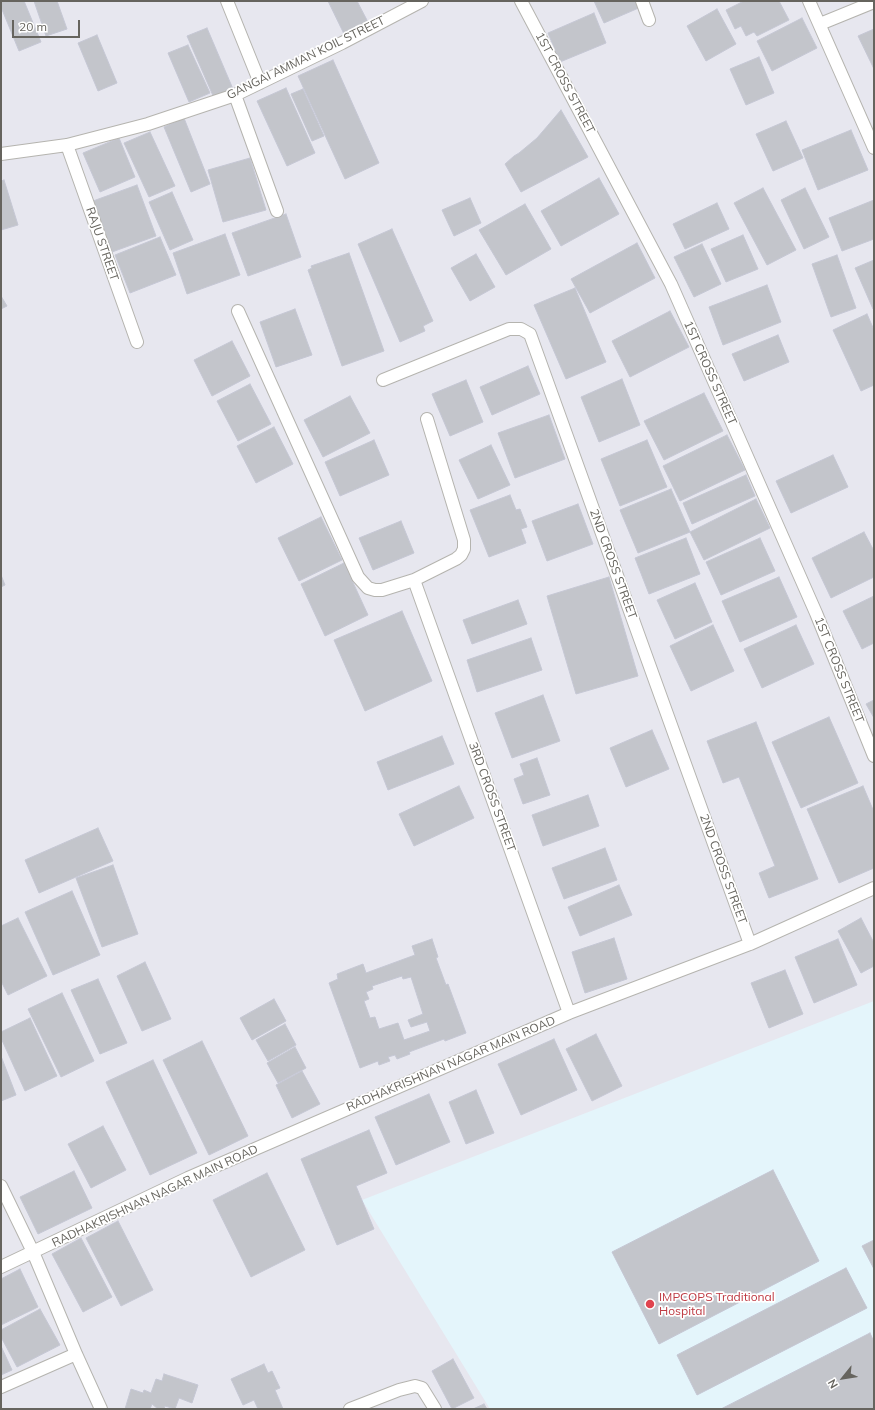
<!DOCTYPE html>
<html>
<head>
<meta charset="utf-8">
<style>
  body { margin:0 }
  #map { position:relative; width:875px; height:1410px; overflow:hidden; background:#e7e7ef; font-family:Mulish,sans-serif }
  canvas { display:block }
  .frame { position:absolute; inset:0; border:2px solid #66645e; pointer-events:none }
  .north { position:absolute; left:823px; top:1358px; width:40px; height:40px; -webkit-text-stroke:3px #fff; paint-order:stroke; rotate:240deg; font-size:11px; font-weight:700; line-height:16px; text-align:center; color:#66645e }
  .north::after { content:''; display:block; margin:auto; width:14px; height:18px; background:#66645e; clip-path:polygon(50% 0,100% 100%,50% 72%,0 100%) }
  .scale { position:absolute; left:12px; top:20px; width:68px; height:18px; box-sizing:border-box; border:2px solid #66645e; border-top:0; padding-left:5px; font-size:12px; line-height:14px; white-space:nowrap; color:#66645e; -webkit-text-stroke:3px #fff; paint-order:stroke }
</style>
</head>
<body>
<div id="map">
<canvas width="875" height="1410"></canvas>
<div class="frame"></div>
<div class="north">N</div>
<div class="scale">20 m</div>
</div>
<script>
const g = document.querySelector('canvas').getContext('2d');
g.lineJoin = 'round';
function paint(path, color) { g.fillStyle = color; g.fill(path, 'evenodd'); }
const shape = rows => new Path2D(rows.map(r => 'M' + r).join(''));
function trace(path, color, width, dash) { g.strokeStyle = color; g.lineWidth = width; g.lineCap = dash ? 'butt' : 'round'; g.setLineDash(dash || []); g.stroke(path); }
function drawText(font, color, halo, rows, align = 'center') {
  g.font = font + ' Mulish,sans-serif'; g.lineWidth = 3.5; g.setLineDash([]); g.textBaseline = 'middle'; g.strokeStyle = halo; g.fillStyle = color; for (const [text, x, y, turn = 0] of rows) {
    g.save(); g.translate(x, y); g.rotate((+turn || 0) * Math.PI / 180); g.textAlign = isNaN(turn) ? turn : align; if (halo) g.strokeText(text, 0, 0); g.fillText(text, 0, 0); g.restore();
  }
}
paint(shape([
  [874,1001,874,1409,490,1409,362,1200]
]), '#e4f5fb');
const building = shape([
  [1,1,24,1,41,42,19,51,1,7,1,1],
  [34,1,57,1,67,29,46,36,34,1],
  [328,1,357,1,369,24,345,36,328,1],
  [594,1,639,1,641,7,604,23,594,1],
  [744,1,779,1,789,20,757,36,754,32,746,36,741,26,735,29,726,10,744,1],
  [717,9,736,44,706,61,687,26,717,9],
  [594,13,606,43,560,62,548,33,594,13],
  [802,18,817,48,772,71,757,41,802,18],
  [207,28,233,89,214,98,187,36,207,28],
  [874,29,874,69,858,36,874,29],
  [97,35,117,83,98,91,78,43,97,35],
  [188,45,210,93,189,102,168,53,188,45],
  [759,57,774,93,746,105,730,69,759,57],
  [333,60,379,163,345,179,298,76,333,60],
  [286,88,315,153,287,166,257,101,286,88],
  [303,89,324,136,312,141,291,94,303,89],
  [561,110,588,157,521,192,505,164,514,156,519,153,537,138,561,110],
  [184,118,210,184,191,192,164,127,184,118],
  [786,121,803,158,773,171,756,134,786,121],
  [851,130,868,170,818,190,802,150,851,130],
  [150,132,175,186,149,197,124,143,150,132],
  [119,138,135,177,100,192,83,153,119,138],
  [250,158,266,210,223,222,208,170,250,158],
  [599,178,619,214,561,246,541,211,599,178],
  [4,180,18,225,1,230,1,181,4,180],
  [137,185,156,236,112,252,93,201,137,185],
  [763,188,796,250,767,265,734,203,763,188],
  [805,188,829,237,804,249,781,200,805,188],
  [172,192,193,240,170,250,149,202,172,192],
  [470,198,481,223,454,236,442,210,470,198],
  [874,200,874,239,842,251,829,218,874,200],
  [717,203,729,229,685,249,673,224,717,203],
  [525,204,551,249,506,275,479,230,525,204],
  [286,214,301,257,248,276,232,233,286,214],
  [392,229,433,321,423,326,425,331,400,342,358,244,392,229],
  [225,234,240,275,187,294,173,253,225,234],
  [743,235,758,269,726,282,711,249,743,235],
  [160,237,176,275,130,293,115,255,160,237],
  [637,243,655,278,590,313,571,279,637,243],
  [702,244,721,284,694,297,674,257,702,244],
  [349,253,384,351,342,366,308,270,312,268,311,266,349,253],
  [476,254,495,287,470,301,451,268,476,254],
  [837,255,856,308,831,317,812,264,837,255],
  [874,260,874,308,873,309,855,268,874,260],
  [767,285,781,322,723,345,709,307,767,285],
  [575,288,606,362,566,379,534,305,575,288],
  [1,296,7,306,1,309,1,296],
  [295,309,312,355,276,367,260,322,295,309],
  [670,311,689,347,630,377,612,341,670,311],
  [867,314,874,330,874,385,861,391,833,330,867,314],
  [778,335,789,362,744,381,732,354,778,335],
  [232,341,250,376,212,396,194,360,232,341],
  [528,366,540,394,492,415,480,387,528,366],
  [622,379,640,425,599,442,581,397,622,379],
  [466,380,483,422,450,436,432,394,466,380],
  [250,384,271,424,238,441,217,401,250,384],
  [704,393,723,431,664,460,644,421,704,393],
  [350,396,370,433,323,457,304,420,350,396],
  [549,415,565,459,515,478,498,433,549,415],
  [274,427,293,464,256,483,237,446,274,427],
  [727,435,745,470,680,501,663,466,727,435],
  [374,440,389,475,340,496,325,462,374,440],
  [647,440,667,487,620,506,601,459,647,440],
  [491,445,510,485,478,499,459,460,491,445],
  [833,455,848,487,791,513,776,481,833,455],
  [746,475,755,496,692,524,683,503,746,475],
  [671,489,690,532,638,553,620,510,671,489],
  [510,495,516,510,520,509,527,527,521,529,526,543,489,557,470,510,510,495],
  [756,499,770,528,704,560,690,532,756,499],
  [578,504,593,544,547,561,532,521,578,504],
  [321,517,342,560,299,581,278,538,321,517],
  [401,521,414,553,373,570,359,538,401,521],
  [864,532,874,551,874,577,831,598,812,558,864,532],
  [686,538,700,574,649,594,635,558,686,538],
  [760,538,775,571,721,595,706,562,760,538],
  [344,563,368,615,325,636,301,584,344,563],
  [1,575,5,585,1,587,1,575],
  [609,577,638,676,576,694,547,596,609,577],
  [779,577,797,617,740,642,722,601,779,577],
  [695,583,712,622,675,639,657,600,695,583],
  [874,596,874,643,862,649,843,611,874,596],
  [518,600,527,624,472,644,463,620,518,600],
  [402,611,432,681,365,711,334,640,402,611],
  [713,625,734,671,691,691,670,646,713,625],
  [796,625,814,664,762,688,744,649,796,625],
  [531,638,542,670,477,692,467,660,531,638],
  [543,695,560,741,512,758,495,713,543,695],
  [874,700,874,718,866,704,874,700],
  [829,717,858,783,801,808,772,742,829,717],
  [756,722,818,879,769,898,759,873,775,866,739,777,723,783,707,741,756,722],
  [652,730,669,769,626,787,610,748,652,730],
  [442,736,454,764,388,790,377,762,442,736],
  [537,758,550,795,523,804,514,779,524,775,520,764,537,758],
  [459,786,474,818,414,846,399,814,459,786],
  [863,786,874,812,874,868,839,883,807,809,863,786],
  [588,795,599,826,543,846,532,815,588,795],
  [98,828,113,861,39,893,25,860,98,828],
  [605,848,617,880,564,899,552,868,605,848],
  [113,865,138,934,102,947,76,878,113,865],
  [619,885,632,915,580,936,568,907,619,885],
  [72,891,100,955,53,975,25,912,72,891],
  [18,918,47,976,8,995,1,981,1,926,18,918],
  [861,918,874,943,874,966,861,973,838,931,861,918],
  [614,938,627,979,585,993,572,952,614,938],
  [432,939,438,957,436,958,446,985,448,984,466,1033,445,1041,444,1039,409,1052,410,1054,397,1059,395,1055,388,1057,390,1061,379,1065,378,1061,360,1068,329,983,338,979,337,974,363,964,366,973,415,955,412,946,432,939],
  [402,976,403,979,411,977,423,1014,408,1020,411,1027,427,1022,430,1031,404,1040,398,1023,379,1029,375,1017,370,1018,364,1001,369,999,366,992,373,989,372,986,402,976],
  [838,939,857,985,814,1003,795,957,838,939],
  [145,962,171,1019,142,1031,117,976,145,962],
  [785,970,803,1014,769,1028,751,983,785,970],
  [98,979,127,1043,100,1054,71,990,98,979],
  [62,993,94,1061,61,1077,28,1009,62,993],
  [274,999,286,1021,252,1040,240,1018,274,999],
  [30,1018,57,1076,25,1091,1,1038,1,1032,30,1018],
  [285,1024,296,1045,268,1061,256,1040,285,1024],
  [596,1034,622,1086,592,1101,566,1049,596,1034],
  [554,1039,577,1090,521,1115,498,1064,554,1039],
  [202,1041,248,1136,209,1155,163,1060,202,1041],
  [295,1047,306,1068,278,1083,267,1063,295,1047],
  [1,1056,16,1095,1,1101,1,1056],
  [153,1060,197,1153,150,1175,106,1082,153,1060],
  [302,1071,320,1104,292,1118,276,1085,302,1071],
  [476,1090,494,1133,466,1144,449,1102,476,1090],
  [429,1094,450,1142,396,1165,375,1117,429,1094],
  [103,1126,126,1170,91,1188,68,1144,103,1126],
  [369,1130,387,1173,356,1186,374,1229,337,1245,301,1159,369,1130],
  [773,1170,819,1261,659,1344,612,1252,773,1170],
  [74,1171,92,1208,38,1234,20,1197,74,1171],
  [267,1173,305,1250,251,1277,213,1200,267,1173],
  [118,1221,153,1290,121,1306,86,1238,118,1221],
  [81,1238,112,1297,83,1312,52,1254,81,1238],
  [874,1240,874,1269,862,1246,874,1240],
  [846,1268,867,1308,697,1395,677,1355,846,1268],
  [20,1269,38,1307,1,1325,1,1279,20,1269],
  [40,1309,60,1345,17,1367,1,1337,1,1330,40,1309],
  [870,1333,874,1342,874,1409,721,1409,870,1333],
  [1,1346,12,1370,1,1375,1,1346],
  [453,1359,474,1398,452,1409,432,1371,453,1359],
  [264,1364,268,1373,272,1371,280,1388,275,1390,283,1409,258,1409,254,1400,243,1405,231,1379,264,1364],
  [164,1374,198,1385,192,1403,179,1398,175,1409,165,1406,164,1409,158,1409,152,1404,150,1409,125,1409,131,1389,143,1393,144,1390,151,1393,156,1379,162,1381,164,1374],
  [484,1404,487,1409,473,1409,484,1404]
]);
paint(building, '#c3c5cb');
trace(building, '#c5c7d4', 1);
const street = shape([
  [227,1,260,83],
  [521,1,671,284,816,613,874,756],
  [642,1,649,20],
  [809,1,874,148],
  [820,24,874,2],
  [235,95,277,211],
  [67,145,137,342],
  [1,154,67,145,148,124,235,95,342,43,422,1],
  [238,311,358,577,368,588,375,590,382,590,414,580,456,559,461,555,464,549,464,540,427,419],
  [383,380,509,329,521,329,530,334,750,944],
  [414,580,569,1013],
  [1,1186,33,1252,76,1354,101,1409],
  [1,1267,188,1178,569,1013,750,944,874,888],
  [1,1387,76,1354],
  [350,1409,399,1390,415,1386,422,1388,435,1409]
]);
trace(street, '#b5b4af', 14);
trace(street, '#fff', 12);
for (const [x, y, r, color] of [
  [650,1304,5,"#e0444e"]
]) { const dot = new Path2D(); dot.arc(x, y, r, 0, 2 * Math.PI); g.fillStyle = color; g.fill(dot); trace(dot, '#fff', 1.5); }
drawText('12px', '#66645e', '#fff', [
  ["GANGAI AMMAN KOIL STREET",306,58,-26],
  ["1ST CROSS STREET",565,83,62],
  ["RAJU STREET",102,244,71],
  ["1ST CROSS STREET",710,373,66],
  ["2ND CROSS STREET",613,564,70],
  ["1ST CROSS STREET",839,670,68],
  ["3RD CROSS STREET",492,797,70],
  ["2ND CROSS STREET",723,869,70],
  ["RADHAKRISHNAN NAGAR MAIN ROAD",451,1064,-23],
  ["RADHAKRISHNAN NAGAR MAIN ROAD",155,1196,-25]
]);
drawText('12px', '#be3a42', '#fff', [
  ["IMPCOPS Traditional",659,1297],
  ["Hospital",659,1311]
], 'left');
</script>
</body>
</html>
